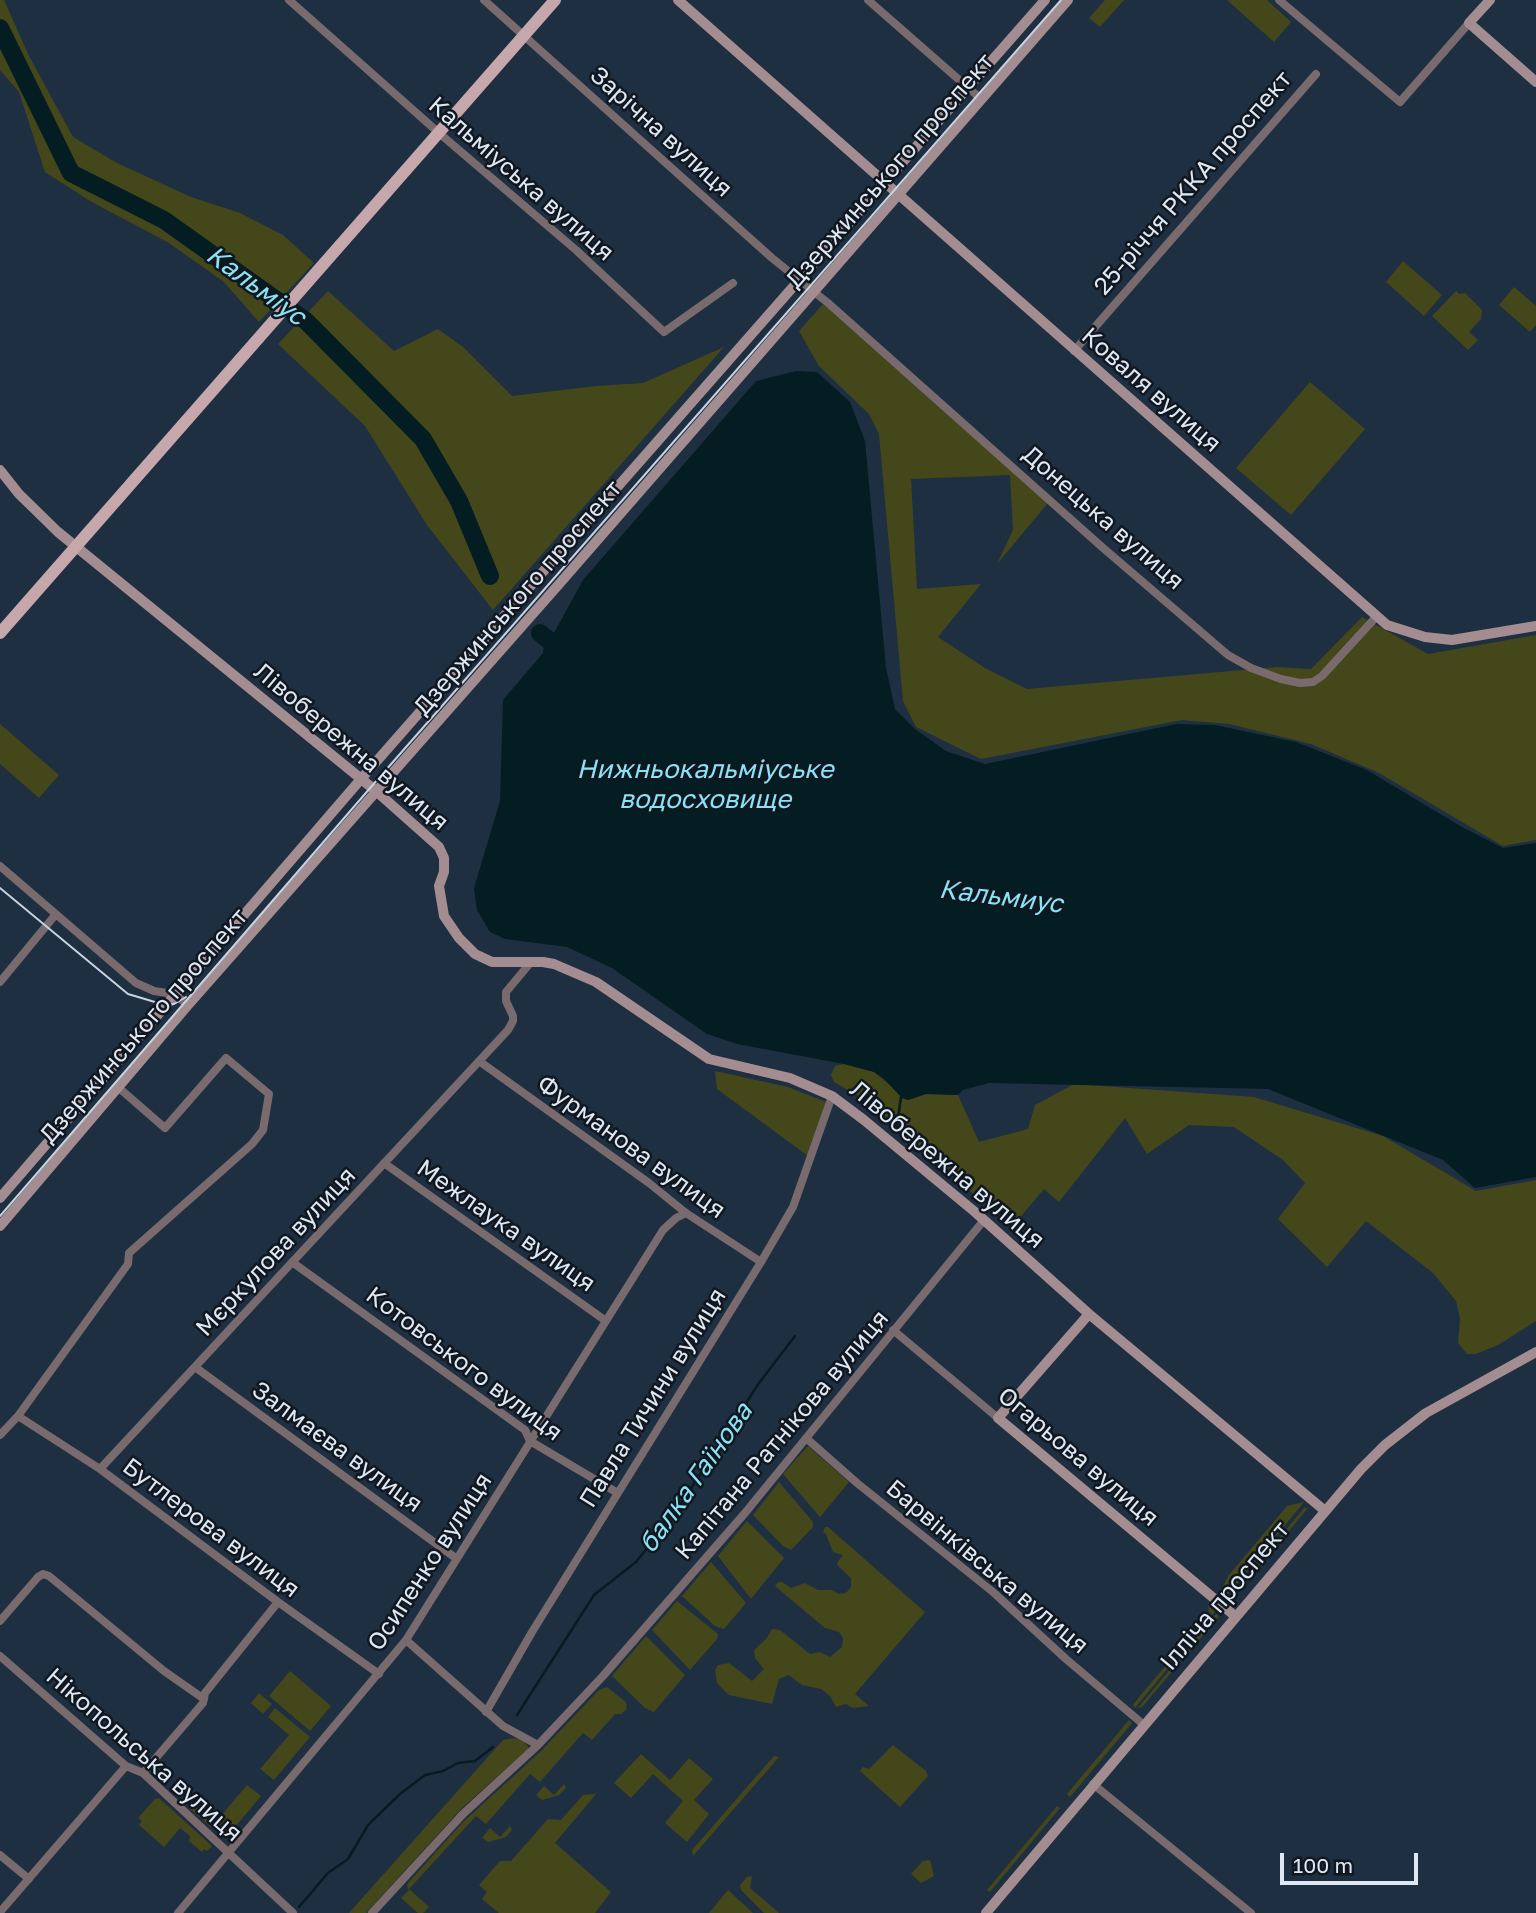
<!DOCTYPE html>
<html>
<head>
<meta charset="utf-8">
<style>
  body { margin:0 }
  #map { position:relative; width:1536px; height:1913px; overflow:hidden; background:#1f2f42; font-family:"Golos Text",sans-serif }
  canvas { display:block }
  .scale { position:absolute; left:1280px; top:1853px; width:138px; height:32px; box-sizing:border-box; border:4px solid #dde8f4; border-top:0; padding-left:9px; font-size:21px; line-height:24px; white-space:nowrap; color:#dde8f4; -webkit-text-stroke:5px #10171f; paint-order:stroke }
</style>
</head>
<body>
<div id="map">
<canvas width="1536" height="1913"></canvas>
<div class="scale">100 m</div>
</div>
<script>
const g = document.querySelector('canvas').getContext('2d');
g.lineJoin = 'round';
function paint(path, color) { g.fillStyle = color; g.fill(path, 'evenodd'); }
const shape = rows => new Path2D(rows.map(r => 'M' + r).join(''));
function trace(path, color, width, dash) { g.strokeStyle = color; g.lineWidth = width; g.lineCap = dash ? 'butt' : 'round'; g.setLineDash(dash || []); g.stroke(path); }
function drawText(font, color, halo, rows, align = 'center') {
  g.font = font + ' "Golos Text",sans-serif'; g.lineWidth = 5; g.setLineDash([]); g.textBaseline = 'middle'; g.strokeStyle = halo; g.fillStyle = color; for (const [text, x, y, turn = 0] of rows) {
    g.save(); g.translate(x, y); g.rotate((+turn || 0) * Math.PI / 180); g.textAlign = isNaN(turn) ? turn : align; if (halo) g.strokeText(text, 0, 0); g.fillText(text, 0, 0); g.restore();
  }
}
paint(shape([
  [0,0,4,0,29,56,73,137,117,163,191,197,240,213,283,235,314,263,259,322,224,282,169,243,90,201,45,172,19,92,0,70],
  [1105,0,1124,0,1100,27,1089,18],
  [1227,0,1267,0,1291,22,1274,42],
  [1403,261,1442,295,1424,316,1386,282],
  [1514,287,1536,306,1536,325,1530,332,1499,305],
  [328,291,394,351,438,329,463,347,512,396,596,386,643,383,724,347,493,610,427,525,365,426,278,344],
  [1456,291,1459,294,1465,293,1482,310,1481,319,1469,332,1478,340,1468,350,1432,316],
  [823,304,1048,503,997,564,1013,530,1010,475,911,479,917,589,981,584,938,637,985,668,1027,689,1277,667,1311,669,1362,617,1428,654,1536,635,1536,840,1503,846,1379,773,1311,744,1229,724,1182,720,981,759,916,727,903,701,879,434,869,414,819,366,799,331],
  [1310,382,1365,429,1291,515,1236,468],
  [0,724,59,775,39,798,0,764],
  [844,1064,874,1072,908,1100,926,1094,958,1095,979,1142,1028,1129,1035,1105,1074,1084,1254,1097,1383,1136,1476,1191,1536,1180,1536,1321,1498,1345,1476,1354,1467,1354,1458,1343,1460,1318,1456,1301,1433,1273,1366,1221,1327,1267,1278,1219,1305,1183,1283,1160,1234,1127,1189,1125,1147,1154,1125,1118,1059,1202,1044,1189,1011,1228,899,1127,862,1098,834,1082,831,1075,835,1066],
  [715,1071,788,1087,826,1102,808,1156,717,1089],
  [808,1446,849,1482,820,1517,783,1474],
  [779,1482,813,1522,813,1527,791,1550,783,1546,753,1515],
  [1304,1502,1225,1598,1222,1588,1229,1575,1287,1506],
  [1305,1507,1307,1509,1231,1600,1229,1598],
  [747,1521,784,1558,751,1599,718,1556],
  [825,1527,828,1527,925,1612,855,1694,869,1706,853,1708,846,1704,836,1707,830,1696,821,1689,802,1685,789,1675,779,1679,772,1704,729,1695,717,1683,715,1670,718,1665,729,1663,752,1681,764,1669,755,1658,754,1650,766,1639,772,1629,780,1630,810,1654,820,1652,830,1657,842,1647,843,1638,839,1632,825,1628,775,1586,778,1582,782,1582,791,1588,805,1583,818,1590,832,1590,839,1594,846,1593,851,1587,851,1578,838,1566,837,1563,843,1555,833,1552,826,1534,823,1532],
  [711,1562,746,1603,724,1629,715,1626,682,1596],
  [677,1601,718,1634,717,1639,690,1670,652,1630],
  [1208,1603,1216,1610,1135,1708,1133,1705,1140,1696,1209,1614],
  [1216,1614,1219,1616,1142,1707,1138,1708],
  [646,1636,685,1675,654,1712,645,1708,612,1676],
  [290,1671,331,1706,310,1731,269,1696],
  [607,1687,626,1702,627,1709,621,1714,615,1714,592,1740,583,1733,540,1782,530,1774,486,1824,476,1816,409,1889,429,1907,423,1913,418,1913,401,1898,409,1890,407,1886,408,1883,462,1823,540,1752,599,1690],
  [259,1693,272,1704,263,1714,251,1703],
  [275,1708,310,1737,274,1780,260,1769,289,1735,268,1717],
  [1129,1720,1132,1723,1070,1797,1067,1794],
  [514,1738,524,1741,529,1748,462,1808,366,1913,349,1913,503,1740],
  [893,1745,926,1771,928,1776,900,1807,860,1771,863,1767,869,1769],
  [641,1754,670,1780,689,1758,713,1779,694,1800,709,1814,687,1842,665,1823,683,1801,653,1774,631,1798,614,1783],
  [774,1756,779,1757,693,1856,692,1850],
  [564,1784,566,1788,559,1795,542,1800,536,1795,544,1786,554,1795],
  [247,1785,261,1796,225,1839,189,1808,197,1798,220,1817],
  [596,1794,555,1843,611,1892,595,1913,499,1913,482,1899,487,1892,479,1885,500,1861,511,1861,548,1819,561,1820,583,1795],
  [159,1798,212,1846,207,1851,204,1849,202,1852,189,1841,190,1836,180,1828,164,1847,139,1825,142,1821,138,1818,155,1799],
  [1057,1806,1060,1808,990,1892,987,1890],
  [510,1826,512,1830,506,1837,488,1842,482,1838,490,1828,500,1837],
  [930,1860,934,1876,921,1883,911,1874,923,1861],
  [752,1876,750,1888,779,1913,764,1913,741,1890,740,1885,747,1877],
  [728,1890,753,1913,709,1913]
]), '#44471a');
paint(shape([
  [796,371,817,372,850,402,865,441,886,668,895,709,915,729,946,751,985,764,1176,724,1215,725,1296,742,1367,770,1462,827,1503,848,1536,843,1536,1177,1475,1188,1443,1160,1268,1089,989,1083,963,1090,958,1095,926,1094,908,1100,902,1098,884,1079,874,1072,844,1064,737,1044,707,1034,612,968,567,947,505,939,490,932,477,910,474,888,500,801,503,700,543,653,545,637,554,633,583,580,756,381]
]), '#041d22');
trace(shape([
  [896,1132,901,1097],
  [517,1715,594,1595,636,1562,675,1513,759,1383,795,1336],
  [299,1907,328,1873,348,1859,368,1825,400,1794,425,1775,443,1771,458,1763,475,1761,493,1747]
]), '#041d22', 2.5);
trace(shape([
  [0,28,71,173,164,220,306,321,423,439,459,501,490,576],
  [540,633,562,651]
]), '#041d22', 18);
trace(shape([
  [289,0,439,133,576,250,664,332,733,283],
  [484,0,772,258,828,303,1102,547,1228,655,1251,668,1281,679,1300,683,1313,682,1322,676,1376,617],
  [868,0,981,99],
  [1279,0,1400,102,1469,23],
  [1074,351,1316,74],
  [0,866,136,983,154,991,174,994,188,1005],
  [0,982,56,914],
  [479,1061,649,1183,686,1213,761,1262],
  [384,1163,606,1321],
  [292,1262,525,1430,530,1441,616,1492],
  [893,1330,998,1418],
  [195,1367,457,1559],
  [18,1416,100,1469,278,1602,379,1674],
  [0,1435,18,1416,128,1264,129,1253,252,1144,263,1130,269,1094,226,1058,165,1128,119,1088],
  [806,1438,857,1483,993,1592,1066,1659,1144,1725],
  [100,1469,508,1030,513,1021,513,1016,506,1001,506,992,531,962],
  [0,1621,38,1577,43,1574,49,1576,164,1671,204,1699],
  [406,1640,503,1726,538,1745],
  [0,1656,126,1766,143,1773,293,1913],
  [486,1712,532,1632,761,1262,793,1207,832,1096],
  [143,1773,203,1703,205,1693,278,1602],
  [1093,1784,1251,1913],
  [0,1855,29,1879],
  [0,1912,126,1766],
  [178,1913,406,1640,663,1230,676,1218,686,1213],
  [372,1913,463,1814,538,1745,603,1676,745,1513,984,1220]
]), '#796b6d', 8);
trace(shape([
  [678,0,1387,625,1425,637,1452,640,1536,626],
  [1490,0,1469,23,1536,82],
  [0,470,19,494,58,532,376,791,439,847,444,858,444,872,439,886,444,916,459,938,475,954,492,962,543,962,554,964,596,982,709,1059,790,1078,832,1096,864,1120,975,1212,1089,1314,1324,1510],
  [0,1198,361,779,1045,0],
  [0,1226,188,1005,560,583,1068,0],
  [1089,1314,998,1418,1235,1616],
  [986,1913,1361,1469,1385,1445,1426,1413,1536,1352]
]), '#a48d90', 10);
trace(shape([
  [0,633,555,0]
]), '#c5a7ac', 12);
trace(shape([
  [0,888,128,994,165,1005,174,1004,186,997],
  [0,1216,371,787,1061,0]
]), '#c7d3df', 2);
drawText('24px', '#dde8f4', '#10171f', [
  ["Зарічна вулиця",661,132,42],
  ["Дзержинського проспект",890,171,-49],
  ["Кальміуська вулиця",521,179,41],
  ["25-річчя РККА проспект",1193,183,-49],
  ["Коваля вулиця",1151,390,41],
  ["Донецька вулиця",1103,518,41],
  ["Дзержинського проспект",518,598,-49],
  ["Лівобережна вулиця",351,747,40],
  ["Дзержинського проспект",144,1026,-49],
  ["Фурманова вулиця",631,1147,36],
  ["Лівобережна вулиця",947,1165,40],
  ["Межлаука вулиця",506,1226,35],
  ["Мєркулова вулиця",276,1252,-47],
  ["Котовського вулиця",464,1364,37],
  ["Павла Тичини вулиця",653,1398,-58],
  ["Капітана Ратнікова вулиця",782,1435,-50],
  ["Залмаєва вулиця",337,1447,36],
  ["Огарьова вулиця",1078,1457,40],
  ["Бутлерова вулиця",211,1528,37],
  ["Осипенко вулиця",430,1562,-57],
  ["Барвінківська вулиця",987,1567,40],
  ["Ілліча проспект",1225,1596,-50],
  ["Нікопольська вулиця",144,1755,41]
]);
drawText('italic 26px', '#8ae2f6', '#10171f', [
  ["Кальміус",256,286,36],
  ["Нижньокальміуське",705,770],
  ["водосховище",705,800],
  ["Кальмиус",1001,897,7],
  ["балка Гаїнова",696,1478,-55]
]);
</script>
</body>
</html>
